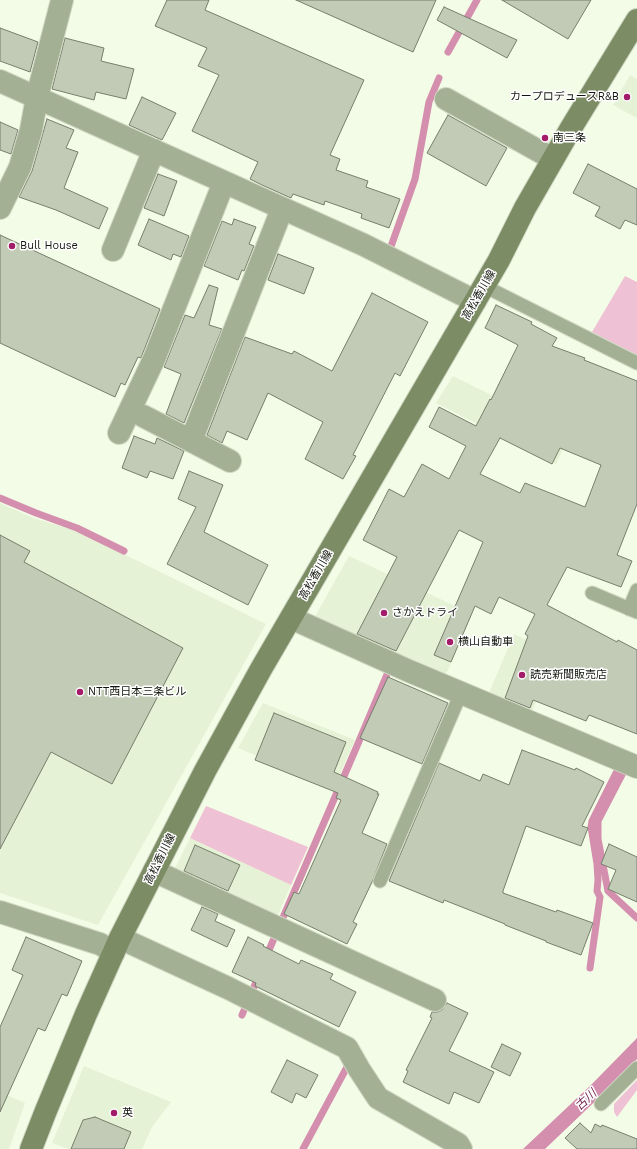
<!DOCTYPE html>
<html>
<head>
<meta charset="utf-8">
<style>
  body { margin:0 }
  canvas { display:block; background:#f3fce6 }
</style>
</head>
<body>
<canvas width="637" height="1149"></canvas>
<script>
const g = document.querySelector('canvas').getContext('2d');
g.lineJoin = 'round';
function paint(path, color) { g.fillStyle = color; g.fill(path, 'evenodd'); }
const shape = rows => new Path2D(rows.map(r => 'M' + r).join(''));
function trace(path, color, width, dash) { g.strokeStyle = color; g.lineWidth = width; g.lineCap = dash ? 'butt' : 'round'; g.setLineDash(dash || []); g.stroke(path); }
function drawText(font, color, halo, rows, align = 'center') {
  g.font = font + ' "Work Sans","Noto Sans JP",sans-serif'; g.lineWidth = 3; g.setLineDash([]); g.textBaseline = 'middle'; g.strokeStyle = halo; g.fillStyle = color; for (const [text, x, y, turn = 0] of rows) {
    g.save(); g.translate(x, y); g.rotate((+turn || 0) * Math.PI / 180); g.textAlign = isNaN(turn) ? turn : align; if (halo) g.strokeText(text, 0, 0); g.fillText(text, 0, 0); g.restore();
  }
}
paint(shape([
  [630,75,637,79,637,118,613,105],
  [453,376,570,434,556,464,436,403],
  [0,503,33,518,77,531,266,624,98,925,0,893],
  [349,556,472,614,445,677,313,620],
  [514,634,556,654,531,714,488,695],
  [263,703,355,740,334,788,238,748],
  [190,838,291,885,276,919,173,872],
  [84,1066,171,1102,152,1127,142,1149,68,1149,52,1143],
  [0,1092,25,1103,9,1149,0,1149]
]), '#e5f2d5');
paint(shape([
  [625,276,637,282,637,355,592,332],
  [206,806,308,847,291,885,190,838],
  [637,1080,637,1090,617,1117,614,1112,614,1104]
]), '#eec1d4');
paint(shape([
  [637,1038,637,1059,607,1090,545,1149,523,1149,592,1084]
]), '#d48fae');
trace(shape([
  [448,52,477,0],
  [389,252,415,179,429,102,439,78],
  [0,498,36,513,77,528,124,551],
  [624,771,598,821,598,839,608,891,637,918],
  [266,957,357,746,388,672],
  [590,968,600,897,597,891,598,880,597,864,591,827,592,821,618,769],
  [242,1015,259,975],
  [303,1149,347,1067]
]), '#d48fae', 7);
const building = shape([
  [167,0,209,0,205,10,364,80,330,155,340,159,336,170,368,181,366,187,400,199,389,228,361,218,362,214,325,201,324,205,293,194,291,198,262,185,250,179,258,162,192,131,219,75,198,66,207,48,155,26,167,0],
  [296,0,436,0,413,52,296,0],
  [502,0,591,0,568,39,502,0],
  [444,7,517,40,507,58,437,20,444,7],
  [0,28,38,42,30,72,0,61,0,28],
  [65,38,104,48,101,61,134,69,126,99,96,92,94,100,52,89,65,38],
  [142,97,176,113,162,140,129,125,142,97],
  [448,115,507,148,486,186,427,153,448,115],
  [47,119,74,130,66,148,78,152,64,188,108,208,99,229,56,210,19,197,32,171,47,119],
  [0,122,18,130,11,154,0,150,0,122],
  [588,164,637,189,637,225,625,220,620,229,595,216,600,207,573,193,588,164],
  [158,174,177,181,164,216,144,208,158,174],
  [149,219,189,236,181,257,173,254,171,260,138,245,149,219],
  [234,219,256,227,249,244,254,246,244,271,242,270,238,280,204,266,222,221,232,225,234,219],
  [0,235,160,309,141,358,138,357,125,385,121,383,115,397,0,343,0,235],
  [278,254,314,268,304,294,268,280,278,254],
  [209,285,218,288,209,325,222,329,184,423,166,414,181,374,164,367,185,315,194,318,209,285],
  [372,293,428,322,400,376,395,373,353,455,356,456,343,479,305,459,323,422,268,393,247,440,227,431,222,443,207,435,245,337,292,354,294,351,332,371,372,293],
  [496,305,532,322,531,324,557,338,552,346,585,358,584,360,637,381,637,504,617,555,632,561,621,587,567,567,547,605,617,642,618,640,637,650,637,734,589,715,586,721,533,700,530,708,505,698,528,636,525,634,535,614,499,597,491,614,475,606,451,662,434,655,483,542,459,530,396,651,357,634,397,557,363,540,389,489,404,497,422,464,449,479,466,446,429,427,439,407,476,426,490,399,491,400,518,345,485,328,496,305],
  [500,438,552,464,560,448,601,465,585,507,525,483,520,493,480,474,500,438],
  [134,436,155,444,157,438,184,451,173,479,150,471,147,478,122,468,134,436],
  [189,471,223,485,204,532,268,565,248,605,167,564,196,507,178,499,189,471],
  [0,535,30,551,24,562,183,648,112,784,51,752,0,849,0,535],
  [388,677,448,703,422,764,360,738,388,677],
  [274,713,346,742,334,772,378,792,377,794,379,794,362,833,387,844,372,882,353,922,357,924,347,944,284,914,294,892,299,894,341,800,336,798,338,793,255,760,274,713],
  [522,750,575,770,576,768,604,782,582,826,588,828,581,846,526,826,503,891,503,893,556,912,557,910,593,923,581,955,546,942,546,941,505,925,505,924,444,900,443,903,389,881,439,763,480,781,483,774,509,785,522,750],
  [609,844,637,857,637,902,608,889,616,870,601,864,609,844],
  [195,845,240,865,228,891,184,871,195,845],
  [202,907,218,914,215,921,235,930,227,947,191,930,202,907],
  [26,937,82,961,67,996,62,994,45,1031,38,1028,0,1112,0,1027,23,975,12,970,26,937],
  [248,937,264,945,263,946,299,964,301,960,333,974,330,979,356,992,339,1027,255,986,256,983,232,972,248,937],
  [447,1003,468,1013,449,1051,494,1072,479,1103,454,1092,449,1104,403,1082,408,1071,406,1070,432,1018,430,1017,432,1012,437,1012,442,1010,447,1003],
  [502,1044,521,1053,510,1076,491,1067,502,1044],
  [287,1060,318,1075,306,1098,296,1093,292,1103,271,1092,287,1060],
  [95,1117,131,1132,124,1149,71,1149,83,1120,95,1117],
  [580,1123,591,1133,595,1124,601,1127,602,1125,637,1139,637,1149,577,1149,565,1138,580,1123]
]);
paint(building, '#c2cbb6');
trace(building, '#777f6c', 1);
const service = shape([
  [484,286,637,363],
  [592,593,637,612],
  [629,609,637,590],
  [380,881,461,693],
  [601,1104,637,1068]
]);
const minor = shape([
  [0,81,364,245,475,301],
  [446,99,553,159],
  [0,208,20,167,31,130,37,97,62,0],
  [113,250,154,150],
  [143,416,230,461],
  [119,433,154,359,224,182],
  [191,441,282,209],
  [291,618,409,671,637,767],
  [154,871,435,1000],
  [0,912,100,944,114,952],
  [120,938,228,988,347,1048,359,1069,378,1098,458,1144,461,1149]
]);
const secondary = shape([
  [31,1149,45,1113,86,1014,120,938,205,771,261,669,499,260,525,208,571,128,637,20]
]);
trace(service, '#cfd7c3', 15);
trace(minor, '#cfd7c3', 24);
trace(secondary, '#cfd7c3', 24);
trace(service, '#a4b094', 13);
trace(minor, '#a4b094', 22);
trace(secondary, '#7c8c64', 22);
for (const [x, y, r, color] of [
  [627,97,4,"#a21c69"],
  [545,138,4,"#a21c69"],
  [12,246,4,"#a21c69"],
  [384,613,4,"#a21c69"],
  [450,642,4,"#a21c69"],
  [522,675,4,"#a21c69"],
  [80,692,4,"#a21c69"],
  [114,1113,4,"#a21c69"]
]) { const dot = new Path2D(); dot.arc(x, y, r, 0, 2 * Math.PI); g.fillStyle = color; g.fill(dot); trace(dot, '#fff', 1.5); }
drawText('11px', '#12150d', '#fff', [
  ["カープロデュースR&B",619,97,"right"],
  ["南三条",553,138],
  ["Bull House",20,246],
  ["さかえドライ",392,613],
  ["横山自動車",458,642],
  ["読売新聞販売店",530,675],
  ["NTT西日本三条ビル",88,692],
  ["英",122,1113]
], 'left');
drawText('11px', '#12150d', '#fff', [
  ["高松香川線",479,295,-60],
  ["高松香川線",316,575,-60],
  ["高松香川線",160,859,-63]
]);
drawText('italic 12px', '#74244e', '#fff', [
  ["古川",586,1100,-42]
]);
</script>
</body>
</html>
